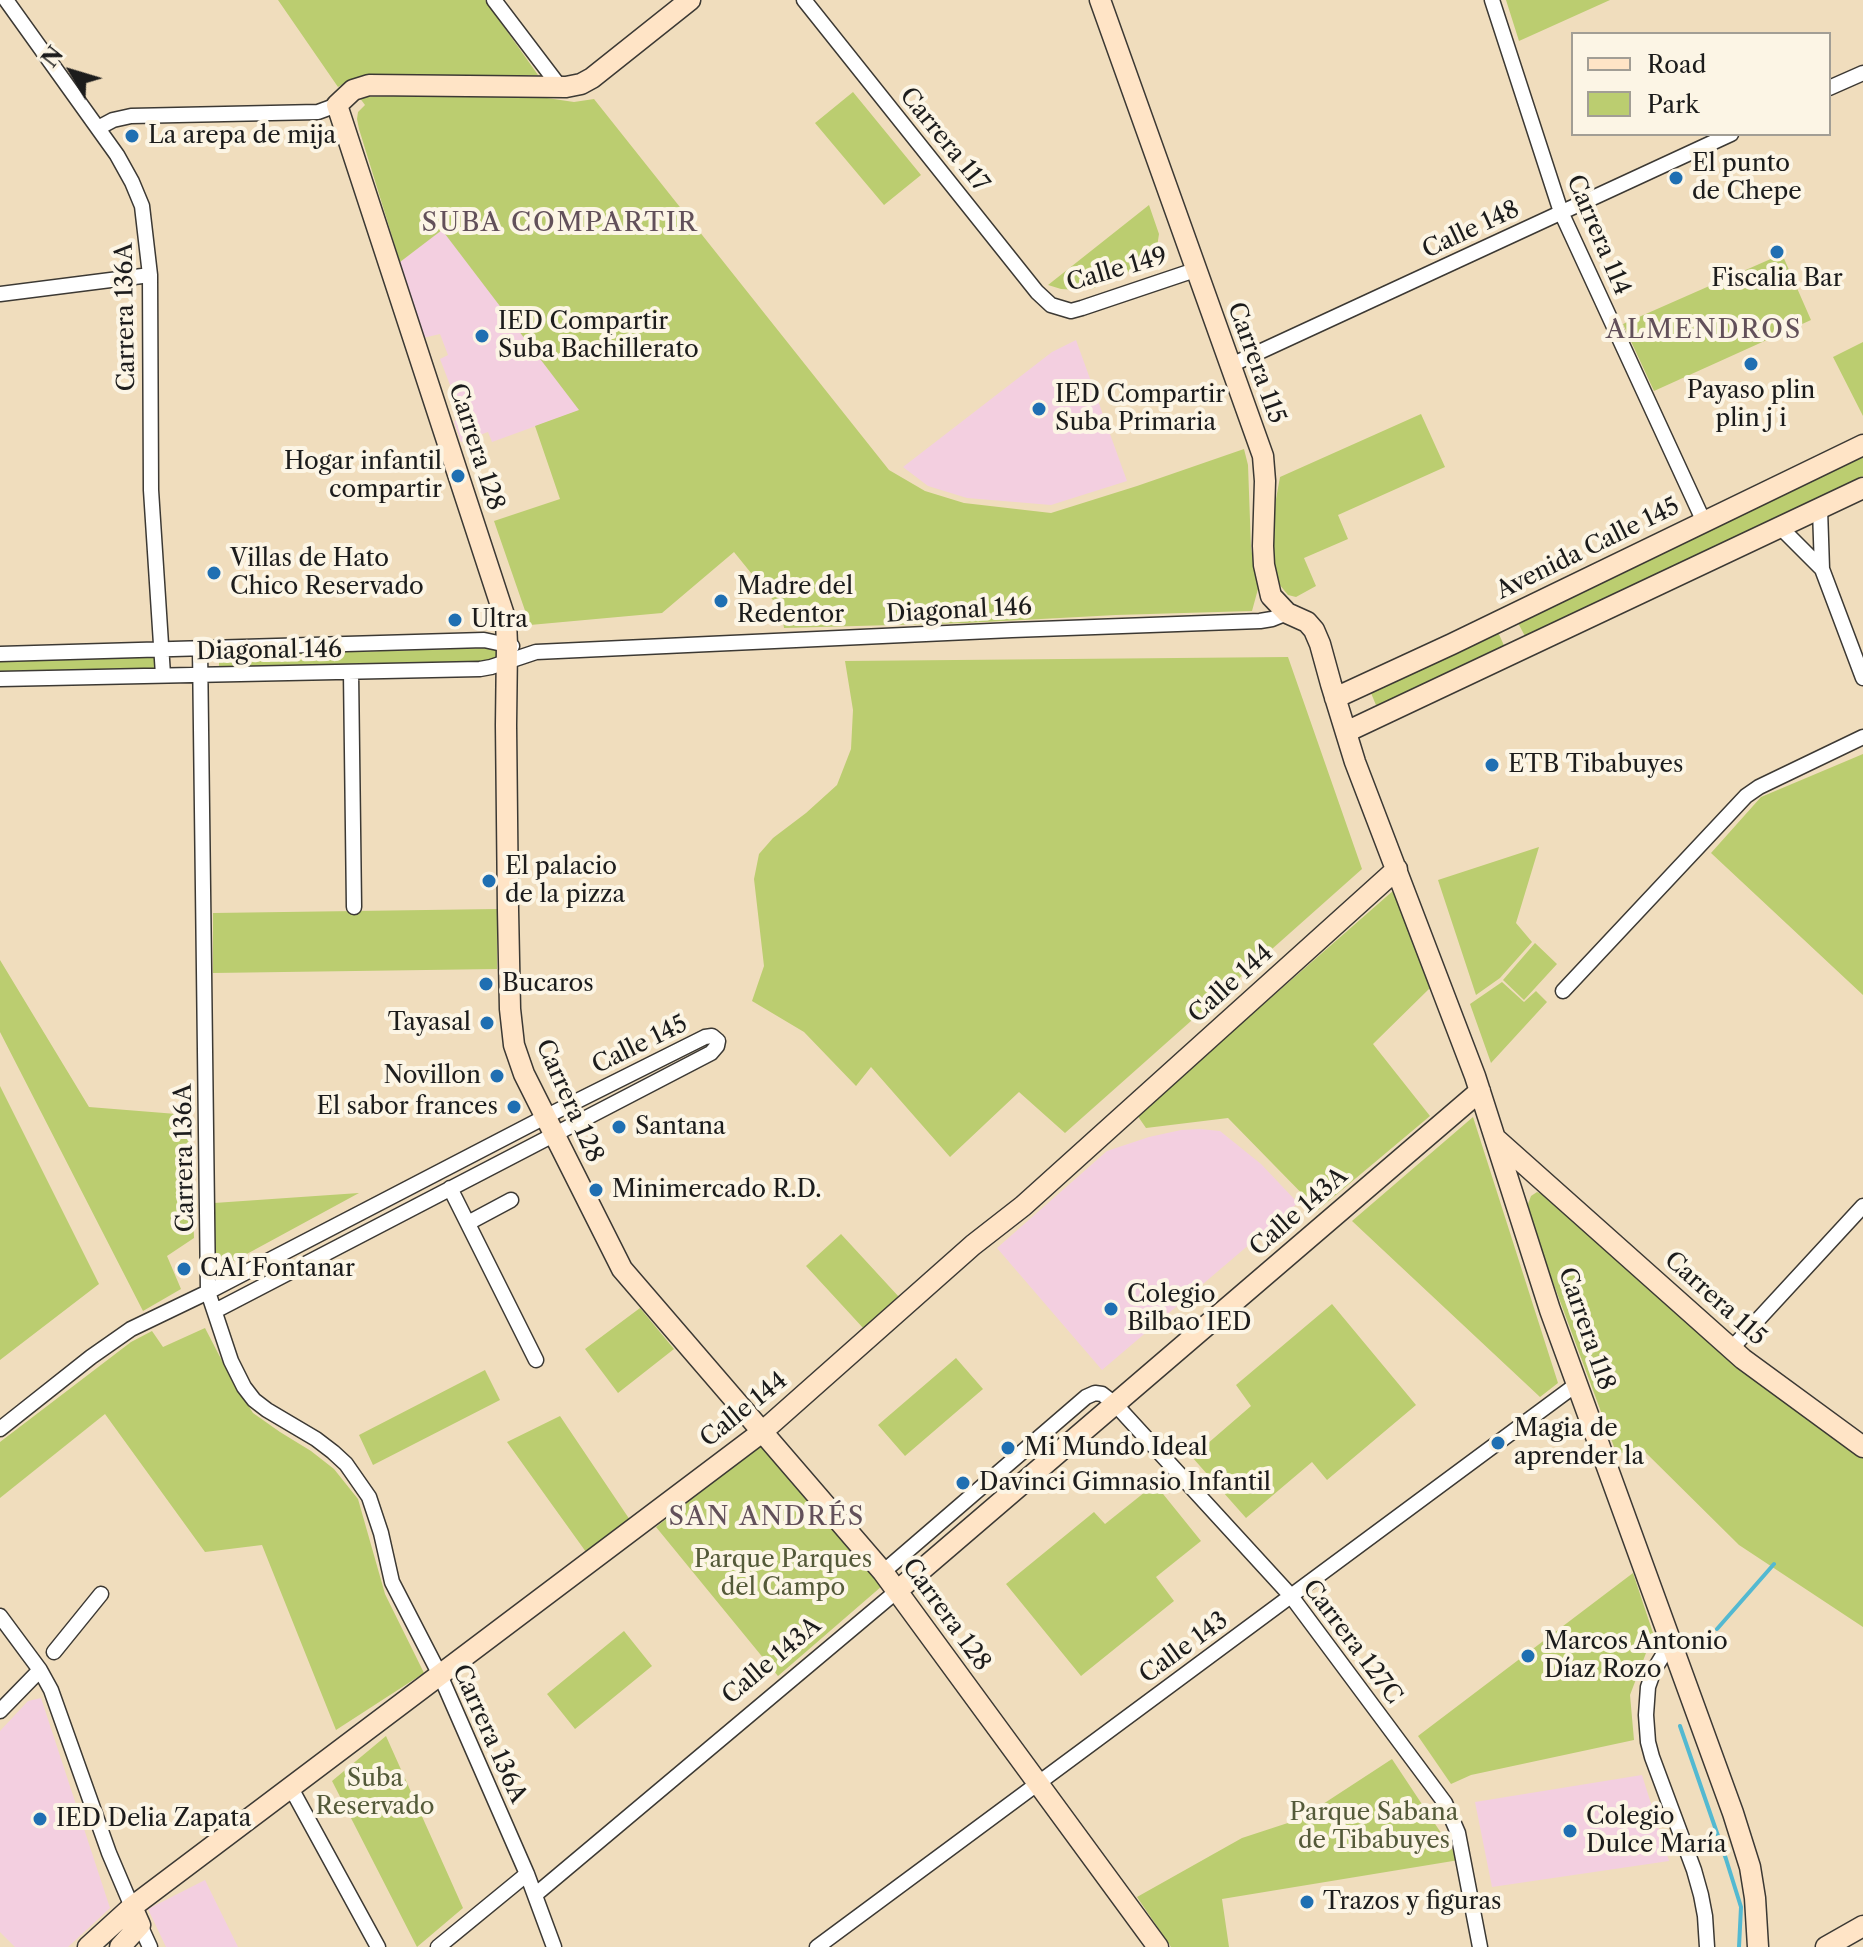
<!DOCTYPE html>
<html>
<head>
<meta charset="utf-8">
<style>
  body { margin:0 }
  #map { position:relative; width:1863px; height:1947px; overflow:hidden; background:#f0ddbd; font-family:"Libre Caslon Text",serif }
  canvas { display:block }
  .legend { position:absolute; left:1571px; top:32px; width:260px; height:104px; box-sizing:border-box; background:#fcf5e5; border:2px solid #a29e95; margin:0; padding:10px 14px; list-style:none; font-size:24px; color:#1c1c1c }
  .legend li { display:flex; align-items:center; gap:16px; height:40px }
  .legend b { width:40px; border:2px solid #a29e95 }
  .north { position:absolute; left:32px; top:32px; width:80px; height:80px; -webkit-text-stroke:6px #fcf5e5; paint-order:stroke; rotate:308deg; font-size:22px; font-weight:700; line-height:32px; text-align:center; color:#1c1c1c }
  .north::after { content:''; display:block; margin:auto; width:28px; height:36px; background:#1c1c1c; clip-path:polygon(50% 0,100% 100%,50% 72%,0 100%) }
</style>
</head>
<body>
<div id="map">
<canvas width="1863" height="1947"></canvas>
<ul class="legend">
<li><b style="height:10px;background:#ffe4c6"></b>Road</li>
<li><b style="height:22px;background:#bbcd70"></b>Park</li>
</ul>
<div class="north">N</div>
</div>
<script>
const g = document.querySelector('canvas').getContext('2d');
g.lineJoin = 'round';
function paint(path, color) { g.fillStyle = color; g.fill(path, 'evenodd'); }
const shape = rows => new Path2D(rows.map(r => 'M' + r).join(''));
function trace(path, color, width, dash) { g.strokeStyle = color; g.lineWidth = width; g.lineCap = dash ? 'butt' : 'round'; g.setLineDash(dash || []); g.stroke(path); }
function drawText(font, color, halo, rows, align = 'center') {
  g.font = font + ' "Libre Caslon Text",serif'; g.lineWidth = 8; g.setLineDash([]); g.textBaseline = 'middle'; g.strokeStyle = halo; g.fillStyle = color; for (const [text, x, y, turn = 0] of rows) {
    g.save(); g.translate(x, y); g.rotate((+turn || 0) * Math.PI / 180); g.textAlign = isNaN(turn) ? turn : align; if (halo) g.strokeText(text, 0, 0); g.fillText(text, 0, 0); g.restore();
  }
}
paint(shape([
  [442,229,580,410,492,442,488,432,461,442,454,421,467,416,459,397,455,398,440,359,448,355,440,334,423,338,400,262],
  [1076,340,1127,481,1051,505,967,498,928,486,903,467,1052,352],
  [1200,1129,1220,1131,1261,1164,1298,1203,1102,1370,997,1248,1107,1151,1149,1137,1181,1130],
  [41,1698,110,1908,68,1947,15,1947,0,1932,0,1731,28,1701],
  [1642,1775,1669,1861,1492,1887,1475,1802],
  [205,1880,238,1947,166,1947,148,1909]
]), '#f3cfe0');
paint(shape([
  [278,0,485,0,538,75,367,77,352,79,338,87],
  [1506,0,1610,0,1519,41],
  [853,92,921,175,884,205,815,123],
  [513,93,574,102,594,99,889,470,925,491,964,503,1051,513,1137,486,1244,449,1248,465,1251,548,1258,589,1252,611,1116,615,966,623,784,628,781,610,734,552,662,613,530,625,494,521,560,499,535,426,579,410,442,230,400,262,359,129,357,119,358,112,365,105,359,97],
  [1149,205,1159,234,1157,247,1148,259,1124,275,1094,288,1076,290,1061,289,1048,285],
  [1782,254,1811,320,1654,391,1623,324],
  [1863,342,1863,416,1833,357],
  [1421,414,1445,467,1338,515,1348,539,1304,558,1316,586,1296,597,1288,595,1279,584,1272,555,1270,532,1280,477],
  [1863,455,1863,476,1824,495,1526,638,1518,623],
  [1498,632,1506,650,1378,710,1371,693],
  [485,648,497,648,498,658,464,664,219,670,219,656],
  [153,656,158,659,158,667,154,669,0,674,0,661],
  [1288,657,1362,869,1065,1133,1019,1092,950,1157,871,1067,856,1086,804,1032,752,1001,764,966,754,879,759,854,773,838,806,813,837,785,851,749,853,710,845,661],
  [1863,754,1863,995,1711,853,1761,797],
  [1539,847,1516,923,1532,942,1500,978,1476,995,1438,880],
  [1394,890,1430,988,1373,1044,1430,1116,1318,1210,1228,1118,1146,1128,1137,1115],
  [497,909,497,969,213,973,213,913],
  [1535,943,1557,964,1524,1000,1503,980],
  [0,960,89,1107,189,1115,194,1238,167,1256,181,1289,143,1311,0,1032],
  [1502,982,1524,1002,1536,991,1547,1002,1491,1063,1470,1004],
  [0,1086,99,1284,0,1360],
  [1473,1117,1558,1383,1540,1397,1352,1221],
  [1537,1192,1546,1196,1663,1302,1749,1376,1863,1455,1863,1627,1739,1545,1639,1446,1617,1455,1530,1220,1528,1204,1531,1196],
  [359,1193,232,1262,220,1259,213,1248,214,1203],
  [841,1234,899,1297,864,1329,806,1266],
  [1332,1304,1416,1405,1327,1480,1312,1462,1246,1518,1192,1457,1251,1406,1236,1385],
  [640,1308,674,1349,618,1393,585,1349],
  [205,1328,233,1382,253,1413,280,1432,311,1451,334,1469,358,1499,385,1594,424,1673,336,1730,262,1545,205,1552,105,1414,0,1498,0,1442,131,1342,152,1331,163,1347],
  [956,1358,983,1389,905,1456,878,1425],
  [485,1370,500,1400,373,1465,359,1435],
  [560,1416,630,1520,586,1552,507,1442],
  [761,1445,882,1586,778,1676,656,1527],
  [1155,1484,1201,1541,1156,1577,1174,1601,1081,1676,1006,1584,1094,1512,1105,1524],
  [1633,1573,1655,1639,1646,1653,1630,1695,1634,1740,1471,1775,1451,1784,1418,1736],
  [624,1631,652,1666,575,1729,547,1694],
  [386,1736,463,1908,417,1947,332,1781],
  [1392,1759,1459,1860,1222,1899,1229,1947,1171,1947,1137,1897,1242,1838,1300,1819]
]), '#bbcd70');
trace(shape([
  [1717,1629,1774,1564],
  [1680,1726,1726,1859,1741,1907,1739,1947]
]), '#53b9d1', 4);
const street = shape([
  [6,0,117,155,132,182,142,206,150,275,151,490,163,675],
  [494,0,560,87],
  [804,0,1037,292,1051,305,1071,311,1082,308,1195,270],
  [1492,0,1561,212,1704,522],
  [1829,88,1863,73],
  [98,128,113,120,131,116,318,112,337,105],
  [0,294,150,275],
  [1229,366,1731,134],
  [1820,509,1822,569,1863,678],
  [1781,528,1822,569],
  [200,648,208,1292,231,1361,244,1387,254,1400,267,1410,316,1439,333,1452,346,1464,369,1497,381,1533,392,1582,440,1675,527,1874,554,1947],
  [0,654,484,640,512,646],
  [351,672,354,907],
  [0,679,480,669,491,667,536,652,1012,630,1260,621,1272,619,1287,613],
  [1563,991,1746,796,1759,787,1863,737],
  [450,1188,536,1360],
  [468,1223,511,1200],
  [1731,1349,1863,1206],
  [0,1429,91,1357,131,1329,208,1292,545,1117,705,1037,712,1036,718,1041,717,1046,711,1053,215,1311],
  [883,1572,1086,1397,1095,1393,1102,1394,1115,1404,1291,1596,1445,1803,1458,1833,1480,1947],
  [0,1616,40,1670,51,1690,109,1853,132,1907],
  [1671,1642,1654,1670,1648,1687,1646,1715,1648,1742,1652,1757,1694,1870,1701,1895,1705,1916,1707,1947],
  [54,1652,101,1594],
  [0,1711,40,1670],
  [291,1788,378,1947],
  [535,1895,897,1591],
  [140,1925,150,1947],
  [438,1947,527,1874],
  [817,1947,1577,1384]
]);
const secondary = shape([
  [690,0,592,78,581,84,566,87,369,85,353,90,337,105,506,621,507,645,506,725,508,910,510,1009,514,1045,524,1074,622,1269,883,1572,1158,1947],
  [1100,0,1263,456,1265,481,1263,546,1264,565,1271,596,1287,613,1307,622,1314,630,1320,644,1331,684,1355,762,1475,1076,1550,1310,1733,1813,1750,1867,1755,1898,1758,1947],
  [1335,698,1452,644,1863,445],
  [1346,732,1863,488],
  [1495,1138,1743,1359,1863,1447],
  [897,1591,1480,1091],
  [88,1947,132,1907,762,1432,973,1245,1023,1206,1397,869],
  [120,1947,140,1925,132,1907],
  [1826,1947,1863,1926]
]);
trace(street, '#3c3934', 17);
trace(secondary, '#3c3934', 23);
trace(street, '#fff', 14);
trace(secondary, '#ffe4c6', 20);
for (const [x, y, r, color] of [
  [132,136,8,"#1f6fb2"],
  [1676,178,8,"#1f6fb2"],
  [1777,252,8,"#1f6fb2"],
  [482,336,8,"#1f6fb2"],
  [1751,364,8,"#1f6fb2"],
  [1039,409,8,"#1f6fb2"],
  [458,476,8,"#1f6fb2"],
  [214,573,8,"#1f6fb2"],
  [721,601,8,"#1f6fb2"],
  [455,620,8,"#1f6fb2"],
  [1492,765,8,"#1f6fb2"],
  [489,881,8,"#1f6fb2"],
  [486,984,8,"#1f6fb2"],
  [487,1023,8,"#1f6fb2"],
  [497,1076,8,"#1f6fb2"],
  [514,1107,8,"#1f6fb2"],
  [619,1127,8,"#1f6fb2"],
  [596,1190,8,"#1f6fb2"],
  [184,1269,8,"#1f6fb2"],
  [1111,1309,8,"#1f6fb2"],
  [1498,1443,8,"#1f6fb2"],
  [1008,1448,8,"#1f6fb2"],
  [963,1483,8,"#1f6fb2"],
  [1528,1656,8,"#1f6fb2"],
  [40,1819,8,"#1f6fb2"],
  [1570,1831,8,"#1f6fb2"],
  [1307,1902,8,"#1f6fb2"]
]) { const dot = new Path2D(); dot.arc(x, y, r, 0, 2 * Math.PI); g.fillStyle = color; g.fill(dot); trace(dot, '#fcf5e5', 3); }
drawText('24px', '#1c1c1c', '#fcf5e5', [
  ["La arepa de mija",148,136],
  ["El punto",1692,164],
  ["de Chepe",1692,192],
  ["Fiscalia Bar",1777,279,"center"],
  ["IED Compartir",498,322],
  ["Suba Bachillerato",498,350],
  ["Payaso plin",1751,391,"center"],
  ["plin j i",1751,419,"center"],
  ["IED Compartir",1055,395],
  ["Suba Primaria",1055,423],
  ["Hogar infantil",442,462,"right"],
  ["compartir",442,490,"right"],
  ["Villas de Hato",230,559],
  ["Chico Reservado",230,587],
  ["Madre del",737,587],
  ["Redentor",737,615],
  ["Ultra",471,620],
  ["ETB Tibabuyes",1508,765],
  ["El palacio",505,867],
  ["de la pizza",505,895],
  ["Bucaros",502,984],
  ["Tayasal",471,1023,"right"],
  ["Novillon",481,1076,"right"],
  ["El sabor frances",498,1107,"right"],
  ["Santana",635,1127],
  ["Minimercado R.D.",612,1190],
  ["CAI Fontanar",200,1269],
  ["Colegio",1127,1295],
  ["Bilbao IED",1127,1323],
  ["Magia de",1514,1429],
  ["aprender la",1514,1457],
  ["Mi Mundo Ideal",1024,1448],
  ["Davinci Gimnasio Infantil",979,1483],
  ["Marcos Antonio",1544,1642],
  ["Díaz Rozo",1544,1670],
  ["Colegio",1586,1817],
  ["Dulce María",1586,1845],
  ["IED Delia Zapata",56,1819],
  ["Trazos y figuras",1323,1902]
], 'left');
drawText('24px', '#1c1c1c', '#fcf5e5', [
  ["Carrera 117",944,140,51],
  ["Calle 148",1471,230,-25],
  ["Carrera 114",1598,235,67],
  ["Calle 149",1117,270,-16],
  ["Carrera 136A",126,317,-91],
  ["Carrera 115",1256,363,70],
  ["Carrera 128",476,447,72],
  ["Avenida Calle 145",1588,549,-26],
  ["Diagonal 146",959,611,-3],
  ["Diagonal 146",269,651,-1],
  ["Calle 144",1231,984,-42],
  ["Calle 145",640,1045,-26],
  ["Carrera 128",569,1101,66],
  ["Carrera 136A",185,1158,-91],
  ["Calle 143A",1299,1212,-41],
  ["Carrera 115",1715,1299,42],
  ["Carrera 118",1586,1329,71],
  ["Calle 144",744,1410,-39],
  ["Carrera 128",946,1615,54],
  ["Carrera 127C",1352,1642,53],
  ["Calle 143",1184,1648,-36],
  ["Calle 143A",772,1661,-40],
  ["Carrera 136A",489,1734,66]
]);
drawText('24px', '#545a39', '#fcf5e5', [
  ["Parque Parques",783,1560],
  ["del Campo",783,1588],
  ["Suba",375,1779],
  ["Reservado",375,1807],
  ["Parque Sabana",1374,1813],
  ["de Tibabuyes",1374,1841]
]);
g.letterSpacing = '2px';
drawText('26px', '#62505a', '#fcf5e5', [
  ["SUBA COMPARTIR",560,223],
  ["ALMENDROS",1704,330],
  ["SAN ANDRÉS",767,1517]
]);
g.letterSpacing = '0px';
</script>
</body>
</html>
